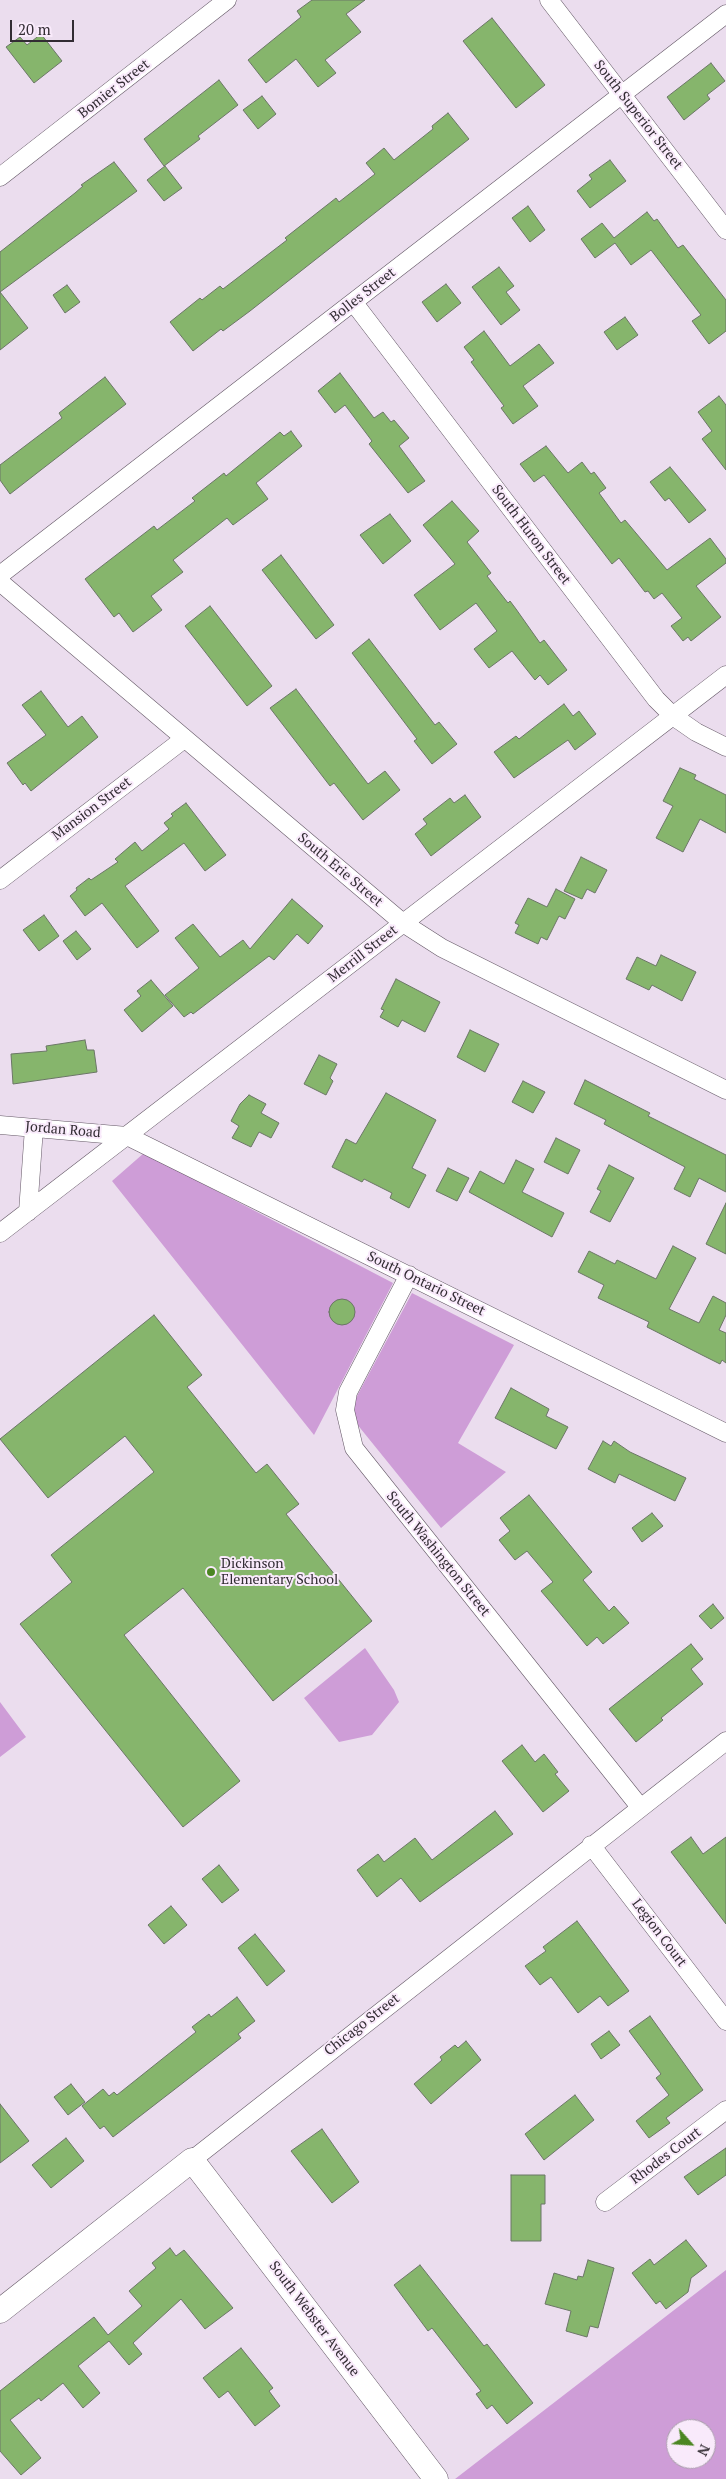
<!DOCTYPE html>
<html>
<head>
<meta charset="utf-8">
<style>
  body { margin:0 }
  #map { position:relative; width:726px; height:2479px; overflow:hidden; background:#ebddee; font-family:"PT Serif",serif }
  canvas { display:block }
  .north { position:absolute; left:666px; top:2419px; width:50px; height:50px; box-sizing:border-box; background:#f9eafb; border:1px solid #a99eab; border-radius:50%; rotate:116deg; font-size:14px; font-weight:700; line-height:20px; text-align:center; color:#322c33 }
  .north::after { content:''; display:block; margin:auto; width:18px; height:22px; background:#4b8622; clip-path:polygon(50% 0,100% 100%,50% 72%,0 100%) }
  .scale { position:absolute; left:10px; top:20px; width:64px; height:22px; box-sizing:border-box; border:2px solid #322c33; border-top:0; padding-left:6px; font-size:15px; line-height:18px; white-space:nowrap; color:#322c33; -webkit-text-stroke:4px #f9eafb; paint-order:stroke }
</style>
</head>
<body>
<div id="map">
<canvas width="726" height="2479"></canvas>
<div class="north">N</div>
<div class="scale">20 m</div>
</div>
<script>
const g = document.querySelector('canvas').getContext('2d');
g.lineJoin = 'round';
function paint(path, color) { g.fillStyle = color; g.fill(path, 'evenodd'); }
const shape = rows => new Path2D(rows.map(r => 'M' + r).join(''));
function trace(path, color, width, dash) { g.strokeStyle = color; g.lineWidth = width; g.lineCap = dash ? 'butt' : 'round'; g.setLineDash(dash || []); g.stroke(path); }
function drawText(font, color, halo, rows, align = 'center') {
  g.font = font + ' "PT Serif",serif'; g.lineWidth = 4; g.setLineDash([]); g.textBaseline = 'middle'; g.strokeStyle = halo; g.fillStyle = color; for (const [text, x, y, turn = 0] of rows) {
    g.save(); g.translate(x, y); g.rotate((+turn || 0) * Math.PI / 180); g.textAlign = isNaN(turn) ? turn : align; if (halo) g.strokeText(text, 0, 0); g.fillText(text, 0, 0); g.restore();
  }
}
paint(shape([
  [144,1153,393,1283,314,1435,112,1181],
  [412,1293,514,1345,458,1443,506,1472,441,1528,348,1413],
  [365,1648,394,1690,399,1702,372,1735,339,1742,304,1698],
  [0,1702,26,1737,0,1757],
  [726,2270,726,2479,455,2479],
  [676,2429,706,2429,706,2459,676,2459]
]), '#ce9dd7');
const building = shape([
  [312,0,365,0,346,14,361,32,325,60,336,73,318,87,296,59,266,83,248,60,301,17,297,11,312,0],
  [492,18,545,85,516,108,463,41,492,18],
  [41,34,62,61,34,83,6,47,20,37,27,45,41,34],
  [711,63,725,81,707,95,710,99,684,120,667,97,711,63],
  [219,80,238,105,198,136,200,139,164,166,144,139,219,80],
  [262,96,276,114,258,129,243,110,262,96],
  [448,113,469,139,250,311,223,331,221,329,193,351,170,322,200,298,202,300,220,286,223,289,287,240,285,238,336,198,339,202,375,174,366,163,384,148,394,160,433,129,432,126,448,113],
  [610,160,626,181,590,208,577,191,592,179,589,175,610,160],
  [114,162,137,191,0,292,0,252,75,193,83,186,81,185,114,162],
  [165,166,182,188,164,201,147,180,165,166],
  [528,206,545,230,530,242,512,218,528,206],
  [647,212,654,221,657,219,678,248,683,245,726,300,726,331,709,344,692,321,701,315,651,250,631,265,615,243,595,258,581,239,602,223,614,238,647,212],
  [499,267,514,286,506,292,520,310,501,325,472,287,499,267],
  [446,284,461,303,437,322,422,302,446,284],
  [67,285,80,302,65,313,53,295,67,285],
  [0,292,28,328,0,350,0,292],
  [625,317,638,335,617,350,604,332,625,317],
  [484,331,510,366,539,344,554,363,523,386,538,406,513,424,501,408,504,406,471,362,474,360,464,347,484,331],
  [340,373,374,418,383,412,391,422,394,420,409,438,399,446,425,481,408,493,369,444,372,441,345,405,335,413,318,391,340,373],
  [105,377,126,404,10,494,0,480,0,465,62,418,59,413,105,377],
  [719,396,726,405,726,470,702,439,712,431,698,412,719,396],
  [291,431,302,446,256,483,268,499,233,525,227,518,173,560,183,572,151,596,162,610,133,632,119,613,114,617,85,579,154,526,157,530,195,501,192,498,224,473,226,476,280,432,284,436,291,431],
  [546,446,568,473,582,462,591,474,594,472,606,488,599,493,621,523,625,520,667,570,710,538,726,559,726,563,696,586,721,617,691,641,688,637,683,641,671,626,682,618,662,593,654,599,648,591,645,592,619,558,612,564,544,475,534,482,520,464,546,446],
  [670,467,706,510,689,523,669,498,665,501,650,482,670,467],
  [452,501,479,531,467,542,491,573,487,576,508,603,510,601,516,609,540,643,544,640,567,670,548,685,540,675,535,680,512,651,489,668,474,649,497,631,476,603,440,630,414,595,455,564,423,525,452,501],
  [390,514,411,541,383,564,360,535,390,514],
  [281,555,334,625,316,639,262,570,281,555],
  [210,606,272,686,247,706,185,626,210,606],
  [369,639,435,725,439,722,457,744,432,764,414,741,417,739,352,653,369,639],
  [296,689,368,784,385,771,400,790,363,820,334,783,330,786,270,708,296,689],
  [41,691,68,727,82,716,98,737,31,791,25,783,23,785,7,763,46,735,22,705,41,691],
  [564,704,573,716,579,711,596,734,575,750,568,740,514,778,494,752,516,736,519,739,564,704],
  [680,768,696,775,694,779,726,795,726,833,700,819,683,852,656,838,673,806,663,801,680,768],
  [465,795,481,817,431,856,415,834,427,824,423,819,450,798,454,803,465,795],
  [186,803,226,855,205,871,184,843,125,886,159,931,137,948,102,903,85,916,70,896,77,890,76,888,89,878,91,880,118,862,115,859,135,842,142,851,169,829,164,823,173,816,171,814,186,803],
  [581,857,607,870,595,893,587,889,582,899,564,891,581,857],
  [556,889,575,899,565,919,559,916,547,940,541,937,538,944,515,933,519,925,515,923,528,898,547,907,556,889],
  [292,899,323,926,308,944,297,934,274,960,269,956,193,1014,191,1012,184,1017,165,995,199,968,175,938,193,924,220,957,243,940,250,949,292,899],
  [44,915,59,936,39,951,23,930,44,915],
  [76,931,91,949,77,960,63,941,76,931],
  [661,955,696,972,682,1001,652,985,649,990,626,979,637,957,656,966,661,955],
  [396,979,440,1002,425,1032,402,1020,398,1027,380,1017,384,1010,381,1009,396,979],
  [151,980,173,1006,142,1032,124,1010,141,996,137,991,151,980],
  [470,1030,499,1044,485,1072,457,1057,470,1030],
  [85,1040,87,1050,94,1050,97,1072,13,1084,11,1054,47,1051,46,1046,85,1040],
  [319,1055,337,1064,330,1078,333,1081,326,1095,304,1084,319,1055],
  [585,1080,650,1113,648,1116,726,1155,726,1192,699,1178,690,1197,674,1189,685,1167,604,1124,606,1120,574,1104,585,1080],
  [523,1081,545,1092,533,1113,512,1102,523,1081],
  [386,1093,436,1120,412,1168,426,1175,409,1208,390,1198,392,1193,364,1179,362,1182,332,1167,346,1139,356,1144,386,1093],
  [249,1095,266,1104,261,1113,279,1123,271,1138,259,1132,251,1147,232,1138,239,1126,231,1121,240,1104,249,1095],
  [556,1138,580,1150,568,1174,544,1162,556,1138],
  [516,1160,534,1169,522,1192,564,1213,552,1237,469,1192,480,1171,504,1184,516,1160],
  [609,1165,634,1178,610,1222,590,1212,601,1191,597,1189,609,1165],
  [448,1168,469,1178,457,1201,436,1191,448,1168],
  [726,1203,726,1254,706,1244,726,1203],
  [673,1246,696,1258,669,1309,699,1323,713,1296,726,1303,726,1315,719,1330,726,1333,726,1363,722,1360,720,1364,702,1355,647,1327,649,1322,598,1298,604,1285,578,1272,589,1251,615,1264,617,1260,656,1279,673,1246],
  '329 1312a13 13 0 1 1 26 0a13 13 0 1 1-26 0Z',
  [154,1315,202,1375,187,1387,256,1473,267,1464,299,1504,286,1514,372,1621,273,1701,183,1588,124,1635,240,1781,183,1827,20,1624,72,1582,51,1555,154,1472,125,1436,48,1498,0,1439,154,1315],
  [511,1388,549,1409,546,1416,568,1427,556,1449,495,1418,511,1388],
  [603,1441,611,1446,614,1441,630,1452,686,1478,675,1501,619,1474,615,1483,588,1469,603,1441],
  [529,1495,592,1572,583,1580,609,1611,614,1606,629,1623,603,1644,597,1637,587,1646,553,1605,541,1591,553,1582,527,1551,515,1560,499,1540,510,1531,500,1518,529,1495],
  [652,1513,663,1526,642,1542,632,1528,652,1513],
  [713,1604,724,1618,711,1629,699,1616,713,1604],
  [691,1644,703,1659,691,1669,703,1684,661,1718,663,1720,636,1742,609,1709,691,1644],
  [522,1745,535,1762,544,1754,558,1772,555,1774,569,1791,543,1812,502,1761,522,1745],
  [495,1811,513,1834,420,1902,401,1878,377,1897,357,1870,378,1854,384,1862,415,1838,432,1860,495,1811],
  [691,1837,703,1854,726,1837,726,1924,671,1852,691,1837],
  [219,1865,239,1890,222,1903,202,1879,219,1865],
  [171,1906,187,1925,164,1944,148,1925,171,1906],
  [577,1921,629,1991,608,2006,600,1996,578,2013,551,1977,540,1985,525,1966,546,1951,543,1947,577,1921],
  [255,1934,285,1971,267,1986,238,1948,255,1934],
  [237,1997,255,2021,238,2034,241,2038,113,2137,104,2126,100,2129,82,2106,103,2089,109,2096,114,2092,117,2095,196,2032,192,2027,209,2014,211,2017,237,1997],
  [650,2016,703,2090,666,2118,670,2123,649,2138,636,2121,669,2095,656,2078,661,2074,629,2031,650,2016],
  [609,2031,620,2045,601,2059,591,2044,609,2031],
  [466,2041,481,2060,431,2104,414,2084,442,2060,440,2057,455,2045,458,2048,466,2041],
  [71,2084,85,2102,68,2115,54,2097,71,2084],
  [575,2095,594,2120,544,2160,525,2134,575,2095],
  [0,2104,29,2141,0,2163,0,2104],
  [322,2129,359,2182,332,2203,291,2151,322,2129],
  [66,2138,84,2161,51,2188,32,2165,66,2138],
  [726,2148,726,2175,698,2195,684,2177,726,2148],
  [511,2175,545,2175,545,2204,541,2204,541,2241,511,2241,511,2175],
  [686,2240,707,2266,691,2278,688,2292,666,2309,660,2301,656,2304,632,2273,650,2259,654,2265,686,2240],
  [170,2248,176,2256,184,2250,233,2308,205,2329,181,2299,133,2343,142,2354,129,2365,109,2341,78,2366,100,2393,83,2408,63,2383,41,2401,39,2398,10,2420,41,2458,21,2475,0,2451,0,2391,94,2317,108,2335,142,2306,129,2291,156,2268,152,2263,170,2248],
  [588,2260,614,2268,598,2328,590,2326,587,2337,566,2331,571,2311,545,2304,554,2273,577,2280,578,2276,583,2277,588,2260],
  [420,2265,484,2346,487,2344,533,2403,507,2424,492,2405,487,2409,476,2394,481,2391,432,2328,428,2331,394,2285,420,2265],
  [241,2348,273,2388,269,2391,280,2406,255,2426,228,2391,219,2398,203,2378,241,2348]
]);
paint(building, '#86b56c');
trace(building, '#6b7666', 1);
const street = shape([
  [549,0,726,230],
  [0,177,227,0],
  [354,303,656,699,673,716,696,732,726,747],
  [0,575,726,14],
  [0,582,403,923,442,948,726,1090],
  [0,880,184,739],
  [0,1125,127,1136,726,1433],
  [28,1212,34,1128],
  [0,1233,726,675],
  [409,1275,348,1392,345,1410,354,1448,640,1807],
  [591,1845,726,2021],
  [192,2160,726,1741],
  [605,2202,726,2110]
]);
const secondary = shape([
  [0,2311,192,2160,436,2479]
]);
trace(street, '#645866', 19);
trace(secondary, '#645866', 25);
trace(street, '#fff', 18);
trace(secondary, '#fff', 24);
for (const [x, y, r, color] of [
  [211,1572,5,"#4b8622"]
]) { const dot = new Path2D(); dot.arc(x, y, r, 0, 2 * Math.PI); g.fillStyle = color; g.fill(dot); trace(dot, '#f9eafb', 2); }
drawText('14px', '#322c33', '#f9eafb', [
  ["Bomier Street",114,89,-38],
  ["South Superior Street",638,115,52],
  ["Bolles Street",363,295,-38],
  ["South Huron Street",531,535,53],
  ["Mansion Street",92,809,-37],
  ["South Erie Street",340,870,40],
  ["Merrill Street",363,954,-38],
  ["Jordan Road",63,1130,5],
  ["South Ontario Street",426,1284,26],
  ["South Washington Street",438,1554,51],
  ["Legion Court",659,1933,53],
  ["Chicago Street",362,2025,-38],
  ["Rhodes Court",666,2156,-37],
  ["South Webster Avenue",314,2319,53]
]);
drawText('14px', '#322c33', '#f9eafb', [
  ["Dickinson",221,1564],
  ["Elementary School",221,1580]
], 'left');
</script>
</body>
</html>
